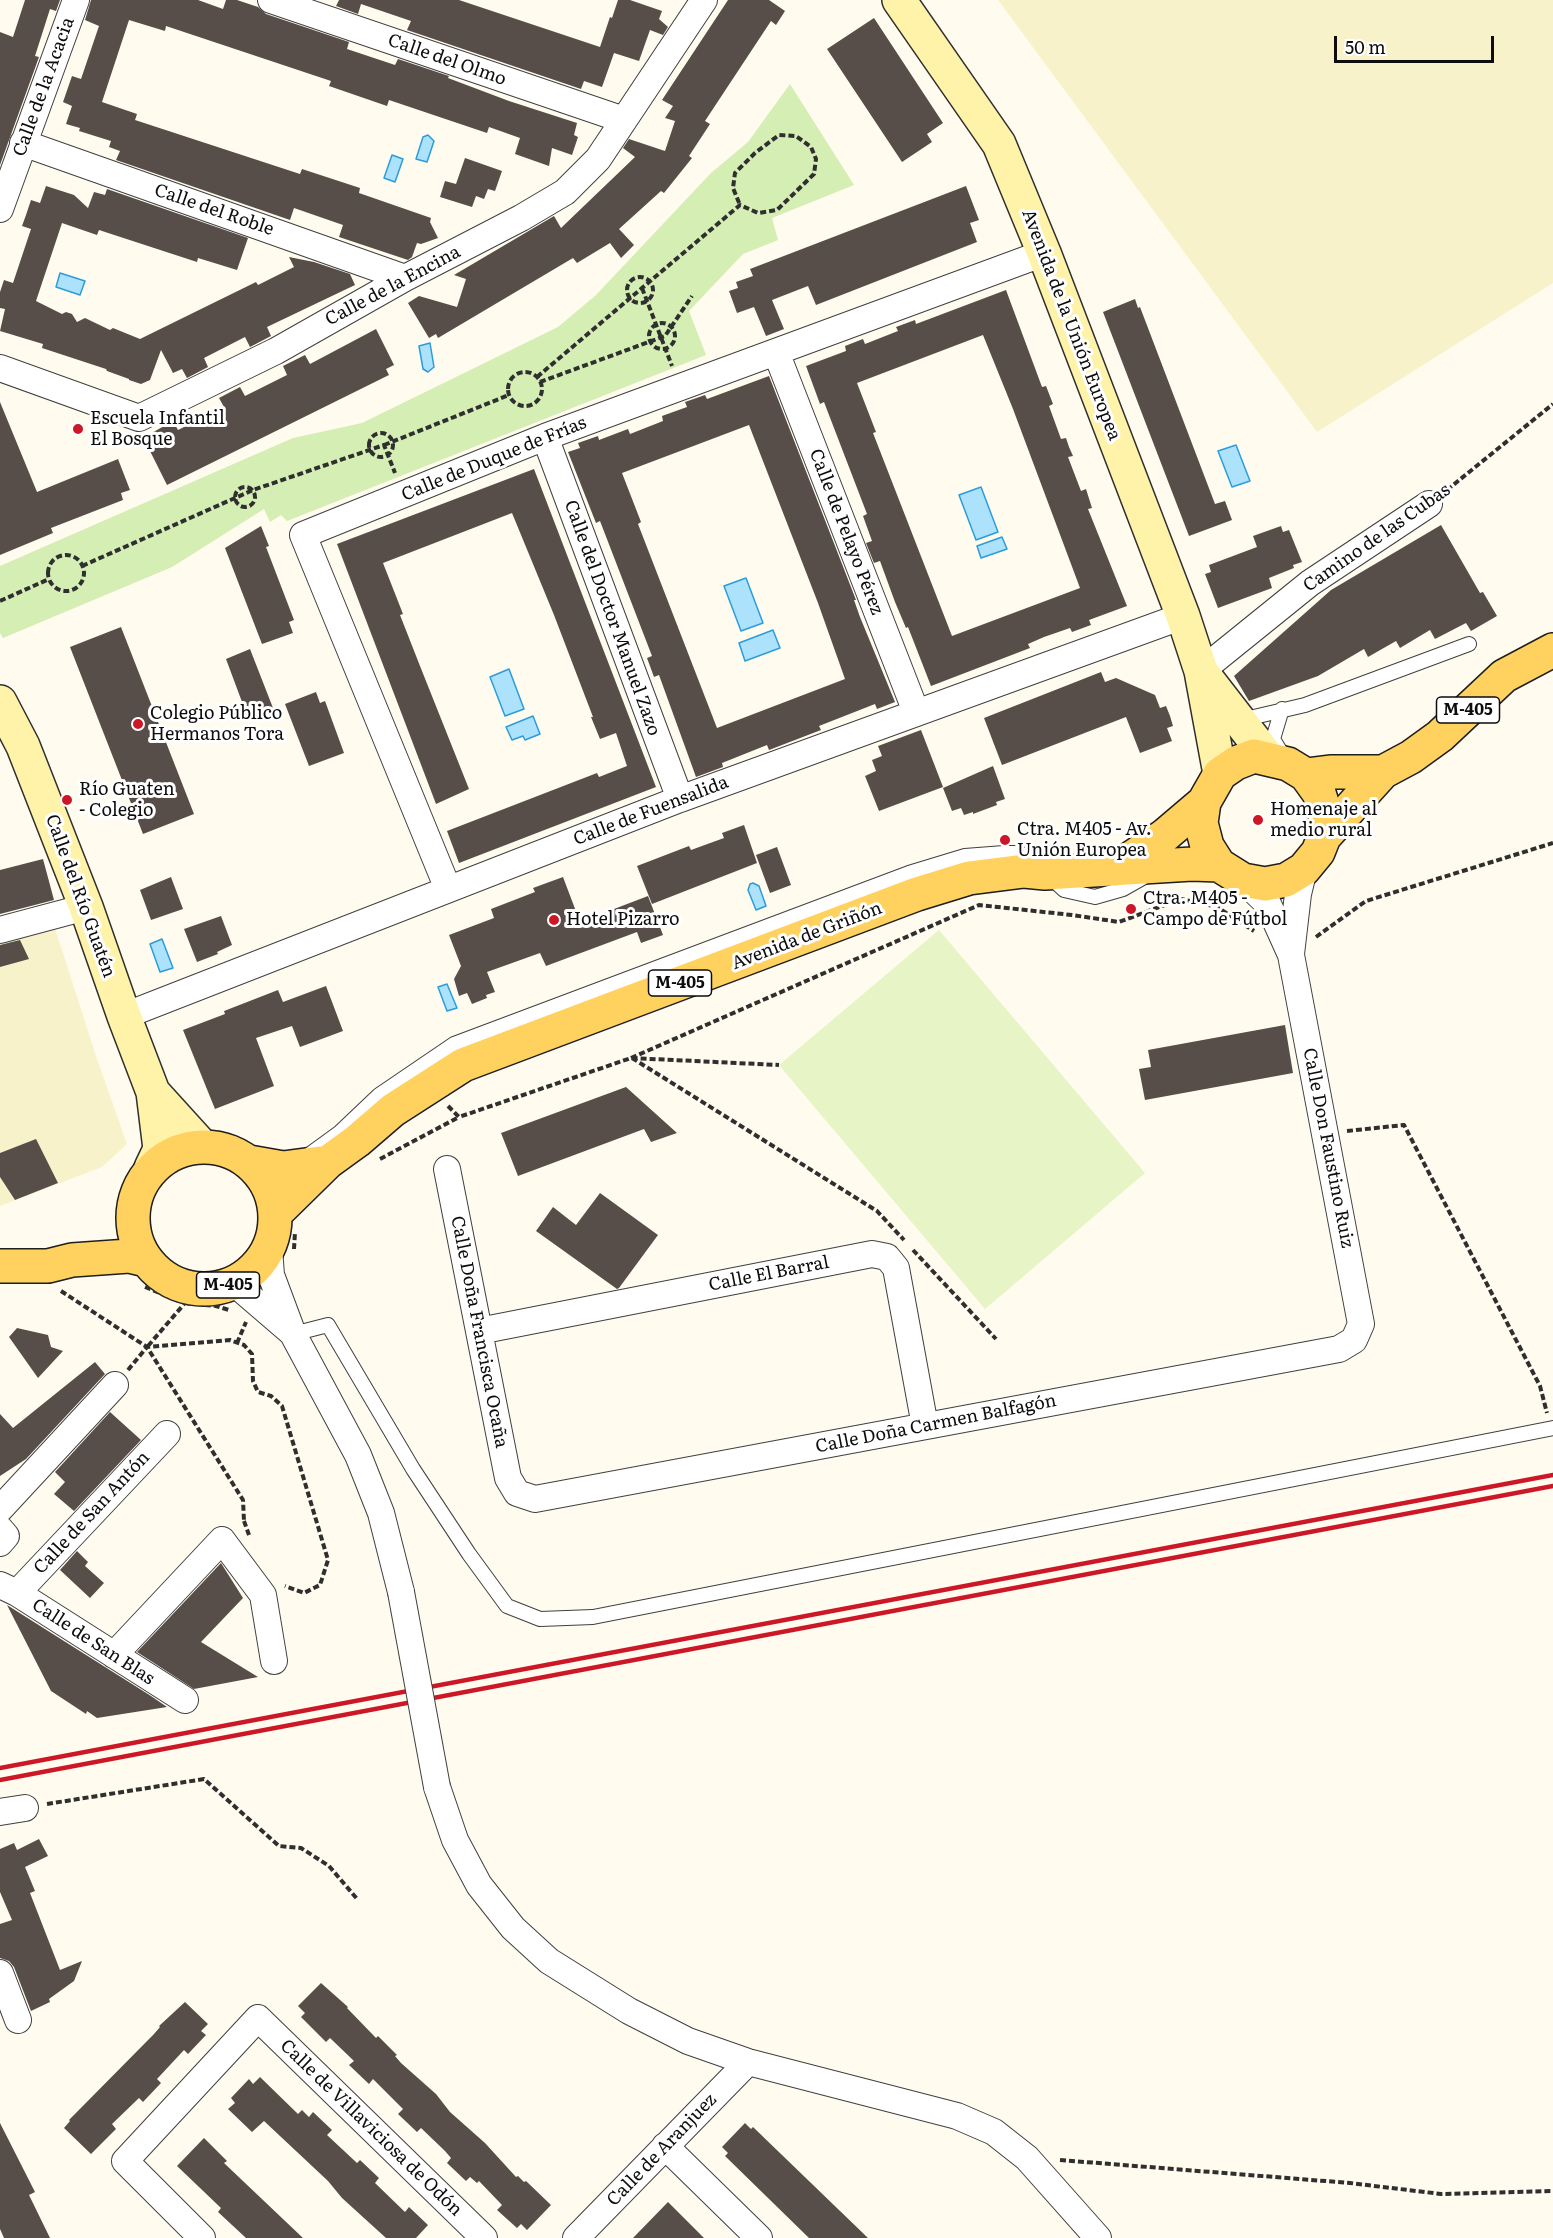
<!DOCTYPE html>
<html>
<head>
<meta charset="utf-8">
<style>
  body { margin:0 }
  #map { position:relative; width:1553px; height:2238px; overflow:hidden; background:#fffbee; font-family:Literata,serif }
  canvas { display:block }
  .scale { position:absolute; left:1334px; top:36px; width:160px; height:27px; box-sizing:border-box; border:3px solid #0d0d0d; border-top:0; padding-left:8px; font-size:18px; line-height:21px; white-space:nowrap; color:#0d0d0d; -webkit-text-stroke:4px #fff; paint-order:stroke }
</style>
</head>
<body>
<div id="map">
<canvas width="1553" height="2238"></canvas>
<div class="scale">50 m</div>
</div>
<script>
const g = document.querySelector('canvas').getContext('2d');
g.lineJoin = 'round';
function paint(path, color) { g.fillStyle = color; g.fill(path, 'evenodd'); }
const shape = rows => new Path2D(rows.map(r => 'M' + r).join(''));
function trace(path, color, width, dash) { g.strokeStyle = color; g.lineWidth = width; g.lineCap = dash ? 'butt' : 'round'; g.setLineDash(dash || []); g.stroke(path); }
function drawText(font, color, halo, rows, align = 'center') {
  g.font = font + ' Literata,serif'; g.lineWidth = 6; g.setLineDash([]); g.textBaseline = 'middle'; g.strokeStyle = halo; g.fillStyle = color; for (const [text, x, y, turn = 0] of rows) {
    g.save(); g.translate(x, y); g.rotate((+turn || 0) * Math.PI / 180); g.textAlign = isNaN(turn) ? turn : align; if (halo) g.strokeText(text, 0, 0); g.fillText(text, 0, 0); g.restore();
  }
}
paint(shape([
  [998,0,1553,0,1553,283,1317,432],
  [54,925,96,1056,127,1144,102,1167,0,1206,0,939]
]), '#f8f2cb');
paint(shape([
  [790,84,854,185,772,218,778,240,743,254,689,311,706,355,287,521,281,515,270,522,264,509,172,567,3,638,0,633,0,566,293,438,362,423,558,327,596,295,711,173,748,142]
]), '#d4eeb3');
paint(shape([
  [939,930,1145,1173,985,1309,779,1065]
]), '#e6f4c6');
const water = shape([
  [428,135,434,141,427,162,416,159,423,137,428,135],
  [392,155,403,159,395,182,384,178,392,155],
  [60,273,85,281,80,295,56,287,60,273],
  [430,343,434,367,428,372,423,369,419,346,430,343],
  [1236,445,1250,481,1232,487,1218,451,1236,445],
  [981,487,998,532,976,540,959,495,981,487],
  [1002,537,1007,549,981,558,977,546,1002,537],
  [746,578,763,623,741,631,724,586,746,578],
  [773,630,780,648,745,661,739,643,773,630],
  [509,669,524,709,505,716,490,677,509,669],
  [533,716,540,734,525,740,523,736,512,740,506,727,533,716],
  [753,883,759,886,766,906,756,910,748,890,750,884,753,883],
  [162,939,173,968,160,972,150,944,162,939],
  [447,984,457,1008,447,1011,438,987,447,984]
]);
paint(water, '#ade2fc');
trace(water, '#2c9cdb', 1.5);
paint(shape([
  [25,0,60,0,56,11,50,9,35,56,39,57,0,165,0,32,13,37],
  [91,0,198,0,223,9,226,0,237,0,258,7,266,14,349,42,347,49,395,65,398,59,449,76,448,78,509,101,577,123,574,135,578,137,572,155,552,148,549,166,515,154,520,138,489,127,487,133,389,100,387,106,329,86,331,81,166,26,165,31,129,20,102,102,137,114,135,120,300,174,302,169,360,188,359,193,431,218,430,222,438,238,421,244,417,243,412,257,408,260,339,237,343,225,294,208,290,220,116,160,120,151,109,147,111,141,79,131,80,128,66,124,72,106,63,102,72,76,81,79,99,26,85,20],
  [339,0,459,0,600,47,610,17,612,18,618,0,630,0,662,11,659,19,668,27,663,35,650,30,639,61,614,53,602,87,584,81,581,89,407,30,411,21,361,4,358,14,336,6],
  [728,0,769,0,785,11,776,25,771,21,705,121,710,124,689,156,692,158,664,193,661,191,619,229,634,245,621,258,610,243,577,263,573,258,438,338,436,334,429,338,408,303,419,296,457,307,466,279,454,275,554,216,561,228,635,157,623,148,629,139,665,151,675,121,665,118,673,106,662,100],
  [874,18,943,123,927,134,932,142,902,162,827,49],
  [465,158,502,171,495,191,488,189,484,199,476,196,472,207,440,197,445,181,456,184],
  [46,186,74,195,88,208,94,192,105,195,107,189,248,238,237,270,198,258,197,262,99,230,97,235,62,223,36,301,62,314,66,312,72,314,77,322,85,318,110,330,113,328,140,339,256,282,258,285,294,267,289,257,314,262,350,274,355,285,267,327,271,336,250,347,245,337,204,358,208,367,187,378,182,369,173,373,161,350,150,380,141,384,129,380,129,379,107,371,106,369,42,348,43,344,0,331,5,309,0,308,0,292,4,280,13,283,31,229,22,226,26,215,31,200,40,203],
  [966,186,979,220,970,223,977,242,816,305,808,286,772,300,784,329,766,336,754,307,737,313,729,291,738,288,736,282,753,276,750,269],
  [1006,290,1042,387,1046,386,1053,404,1049,406,1061,439,1066,438,1069,447,1073,456,1068,457,1081,491,1086,489,1092,508,1088,509,1127,606,1089,620,1091,625,1072,632,1070,628,1044,637,1028,644,1030,648,931,686,908,627,906,628,895,602,880,561,874,563,866,543,872,541,863,516,867,514,824,402,820,404,806,366,846,351,845,346,863,339,865,344,898,331,896,327,915,320,916,324],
  [983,335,1013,409,1080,588,952,636,873,433,876,432,857,383],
  [1135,299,1138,308,1140,307,1215,504,1225,501,1232,520,1189,536,1103,312],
  [376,329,394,365,386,369,389,375,167,485,148,447,156,444,141,439,173,421,178,430,224,407,219,398,240,387,245,396,287,375,283,366,305,355,310,364],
  [769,376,856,600,854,600,860,617,895,702,877,709,875,704,819,726,821,730,769,750,767,745,722,763,723,767,696,777,659,675,654,677,647,658,652,656,600,521,596,523,568,452,580,448,578,443,598,436,599,440,628,429,630,434,663,421,662,416,687,407,685,402,705,395,707,399],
  [749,425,818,603,845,679,717,728,638,524,641,522,622,473],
  [0,402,37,492,118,459,130,490,121,493,123,500,51,528,53,533,0,555],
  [534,469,656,787,459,863,447,831,597,773,599,777,627,766,616,733,600,739,591,717,593,717,554,615,512,513,383,563,403,614,400,615,420,666,469,789,436,804,337,544],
  [1441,525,1480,593,1483,592,1497,616,1471,631,1466,623,1435,639,1430,630,1400,648,1396,641,1368,657,1364,649,1318,676,1249,701,1234,676,1331,590],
  [261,526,269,546,266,547,294,620,289,622,293,633,262,644,225,548],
  [1281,526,1283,532,1289,530,1302,562,1293,565,1294,568,1269,578,1272,588,1218,608,1205,574,1211,572,1209,565,1257,547,1253,536],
  [121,627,194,814,143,834,70,647],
  [250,649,273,708,248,718,226,659],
  [1101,672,1105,682,1116,678,1155,695,1160,708,1166,706,1170,716,1173,726,1167,728,1172,741,1140,753,1126,717,1002,765,984,718],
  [316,692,320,703,325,701,344,753,309,766,285,704],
  [921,730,943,787,879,811,865,776,876,771,872,760,882,756,878,746],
  [993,766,1005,799,996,802,997,805,973,814,973,812,964,815,961,808,952,811,943,788],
  [744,825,757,863,652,904,637,866,689,846,691,850,724,838,722,833],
  [777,847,791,885,770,893,756,855],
  [43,859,54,900,0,914,0,870],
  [171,877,183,909,151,920,140,890],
  [563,877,580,922,648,896,663,935,641,943,637,932,546,966,540,953,487,972,495,992,486,995,487,998,472,1004,467,993,459,996,454,979,461,966,449,935,494,918,491,909,535,892,533,888],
  [221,916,232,945,217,952,218,954,197,962,184,929],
  [20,940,29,959,0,967,0,945],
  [326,986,343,1031,300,1047,292,1026,256,1038,274,1086,215,1109,183,1030,225,1014,224,1011,278,990,283,1002],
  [1285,1025,1293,1073,1145,1100,1139,1069,1151,1067,1148,1050],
  [626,1087,677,1133,651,1142,644,1129,518,1176,501,1133],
  [36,1139,58,1183,15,1200,0,1177,0,1153],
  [600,1193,658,1235,619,1288,617,1289,536,1231,553,1207,576,1225],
  [17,1328,48,1335,51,1347,63,1351,38,1378,9,1337],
  [95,1362,105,1374,26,1459,0,1476,0,1414,13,1428],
  [110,1412,141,1440,74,1511,54,1494,65,1482,55,1472],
  [77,1551,88,1562,85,1566,104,1583,90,1598,60,1570],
  [221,1563,243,1598,201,1642,258,1677,194,1689,137,1652],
  [7,1605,151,1696,167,1707,97,1718,87,1711,86,1714,51,1691],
  [39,1839,48,1856,25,1867,35,1891,30,1893,60,1970,82,1961,74,1981,49,1999,50,2002,31,2011,14,1967,9,1961,0,1958,0,1924,12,1920,0,1892,0,1849,14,1843,17,1850],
  [321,1983,348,2007,347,2008,376,2038,378,2036,397,2055,395,2056,401,2063,436,2094,450,2112,485,2143,516,2177,518,2176,524,2182,526,2181,551,2205,527,2230,521,2224,517,2228,497,2210,502,2205,479,2181,477,2183,470,2177,466,2181,447,2163,451,2158,445,2151,421,2128,417,2132,398,2114,403,2109,373,2079,369,2084,349,2065,354,2061,330,2038,326,2042,301,2017,305,2013,298,2006],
  [185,2002,208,2024,201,2031,206,2035,188,2054,184,2050,157,2079,161,2083,143,2102,139,2098,112,2124,116,2129,91,2154,64,2128,70,2121,69,2120,154,2034,160,2027,159,2026],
  [260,2077,298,2114,302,2110,309,2117,313,2112,332,2130,327,2135,357,2163,360,2160,379,2178,375,2183,405,2212,409,2207,428,2225,416,2238,386,2238,342,2198,328,2181,264,2121,252,2132,228,2109,235,2103,231,2098,249,2079,253,2084],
  [0,2123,35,2192,29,2195,50,2238,4,2238,0,2229],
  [745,2123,751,2129,753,2127,868,2238,809,2238,725,2156,728,2153,722,2147],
  [204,2138,227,2161,224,2163,303,2238,246,2238,218,2212,221,2208,177,2166],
  [668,2202,704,2238,633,2238]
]), '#574e49');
const lane = shape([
  [1282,709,1273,739,1282,754],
  [1241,720,1305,705,1469,644],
  [1049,876,1064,890,1095,897,1123,889,1146,876],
  [306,1157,339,1133,379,1095,454,1044,909,873,965,856,1004,853,1020,853,1033,867],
  [293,1334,328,1325,413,1469,469,1554,507,1606,540,1619,593,1617,1553,1428]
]);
const street = shape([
  [271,0,624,120],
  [23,143,405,278],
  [0,209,76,0],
  [776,352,916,712],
  [0,368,139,418,276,351,405,278,521,218,565,192,598,159,704,0],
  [545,437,680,799],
  [1201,671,1310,583,1429,504],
  [448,889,303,535,545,437,1044,253],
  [0,930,86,907],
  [1291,954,1298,894,1304,869],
  [124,1016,680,799,1183,616],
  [447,1169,508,1478,517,1493,535,1499,1339,1349,1354,1340,1361,1324,1291,955,1268,904,1243,880],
  [269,1249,271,1275,293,1334,358,1455,381,1513,401,1592],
  [234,1283,291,1332],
  [479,1331,872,1254,887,1257,896,1268,925,1426],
  [0,1509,115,1385],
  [0,1529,6,1536,0,1543],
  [0,1585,17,1593,185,1700],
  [17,1593,167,1434],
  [114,1655,222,1540,263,1595,274,1661],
  [437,1787,455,1840,479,1885,513,1928,549,1961,629,2011,688,2041,748,2062,957,2116,994,2132,1027,2158,1098,2238],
  [0,1812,25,1808],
  [0,1973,18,2020],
  [665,2146,759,2238],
  [202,2238,125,2161,258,2018,484,2238],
  [576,2238,748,2062]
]);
const secondary = shape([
  [899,0,999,144,1044,253,1183,616,1201,671,1220,774],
  [1204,675,1269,759],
  [0,702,23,746,86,907,124,1016,153,1092,160,1149,151,1168],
  [153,1092,202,1146]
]);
const primary = shape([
  [1254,756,1288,764,1306,775,1319,793,1326,816,1324,837,1318,852,1304,869,1286,880,1265,884,1243,880,1219,865,1207,846,1201,823,1204,802,1220,774,1236,763,1254,756],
  [1306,775,1330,772,1383,772],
  [1324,837,1383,772,1411,757,1440,736,1504,676,1553,650],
  [1115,869,1164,836,1204,802],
  '133 1218a71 71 0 1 1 142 0a71 71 0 1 1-142 0Z',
  [249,1162,283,1168,328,1162],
  [276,1213,328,1162,357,1141,393,1110,463,1065,917,894,969,878,1024,871,1045,873,1192,864,1219,865],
  [0,1266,48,1266,72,1260,129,1256,146,1260]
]);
trace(lane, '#404040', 16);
trace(street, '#404040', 28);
trace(secondary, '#2f2f2f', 36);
trace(primary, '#1e1e1e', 36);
trace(shape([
  '627 290a13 13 0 1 1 26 0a13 13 0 1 1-26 0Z',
  [642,288,672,366],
  '649 336a13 13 0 1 1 26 0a13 13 0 1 1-26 0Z',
  '508 389a17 17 0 1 1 34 0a17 17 0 1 1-34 0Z',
  [537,377,740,205,758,213,777,210,814,174,816,159,811,147,796,136,779,135,755,153,735,173,733,188,740,205],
  [540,382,665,336,692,296],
  '369 445a12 12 0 1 1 24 0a12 12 0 1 1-24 0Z',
  [384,445,509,395],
  '235 497a10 10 0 1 1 20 0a10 10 0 1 1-20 0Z',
  [1447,490,1553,404],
  '48 573a18 18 0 1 1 36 0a18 18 0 1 1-36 0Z',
  [82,566,253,490,384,445,395,473],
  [0,601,49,579],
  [1316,937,1366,901,1553,843],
  [631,1058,979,905,1072,915,1119,922,1181,899,1217,907,1254,931],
  [632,1058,877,1211,904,1240],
  [448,1106,459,1117,631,1058,779,1065],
  [1347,1131,1404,1125,1540,1386,1547,1413],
  [380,1159,459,1117],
  [294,1249,295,1232],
  [913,1250,996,1339],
  [145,1287,185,1303,216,1306,229,1310],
  [61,1291,147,1347,243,1500,244,1521],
  [237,1343,246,1322],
  [148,1346,185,1303],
  [128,1370,147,1347,230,1340,244,1345,252,1354,253,1381,258,1392,271,1396,282,1406,328,1560,320,1585,304,1593,285,1586],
  [244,1521,249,1535],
  [47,1804,204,1779,279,1846,301,1848,329,1866,358,1900],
  [1060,2160,1350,2183,1441,2194,1553,2191]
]), '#2f2f2f', 4, [6, 3]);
trace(lane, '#fff', 14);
trace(street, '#fff', 26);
trace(secondary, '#fff2a9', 33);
trace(primary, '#ffd15e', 33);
trace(shape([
  [0,1768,1553,1475],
  [0,1780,1553,1486]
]), '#cc1727', 4.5);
const streetBridge = shape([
  [401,1592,437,1787]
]);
trace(streetBridge, '#404040', 28, []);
trace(streetBridge, '#fff', 26);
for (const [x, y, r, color] of [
  [78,429,6,"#cc1727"],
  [138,724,6,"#cc1727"],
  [67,800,6,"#cc1727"],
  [1258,820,6,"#cc1727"],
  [1005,840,6,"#cc1727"],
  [1131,909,6,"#cc1727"],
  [554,920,6,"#cc1727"]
]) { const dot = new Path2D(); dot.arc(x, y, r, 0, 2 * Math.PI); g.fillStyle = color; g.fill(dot); trace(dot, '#fff', 2); }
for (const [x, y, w] of [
  [1468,710,63],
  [680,983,63],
  [228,1285,63]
]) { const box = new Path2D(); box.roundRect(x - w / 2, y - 13, w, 26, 4.5); g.fillStyle = '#fff'; g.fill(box); trace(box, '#0d0d0d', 1.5); }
drawText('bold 16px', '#0d0d0d', null, [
  ["M-405",1468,710],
  ["M-405",680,983],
  ["M-405",228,1285]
]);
drawText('18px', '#0d0d0d', '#fff', [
  ["Calle del Olmo",447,60,19],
  ["Calle de la Acacia",44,87,-70],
  ["Calle del Roble",214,210,19],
  ["Calle de la Encina",393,286,-28],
  ["Avenida de la Unión Europea",1071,325,69],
  ["Calle de Duque de Frías",494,459,-22],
  ["Calle de Pelayo Pérez",846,532,69],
  ["Camino de las Cubas",1377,538,-35],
  ["Calle del Doctor Manuel Zazo",612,618,70],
  ["Calle de Fuensalida",651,811,-21],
  ["Calle del Río Guatén",80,896,70],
  ["Avenida de Griñón",807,936,-21],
  ["Calle Don Faustino Ruiz",1328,1148,79],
  ["Calle El Barral",769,1274,-11],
  ["Calle Doña Francisca Ocaña",479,1332,79],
  ["Calle Doña Carmen Balfagón",936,1424,-11],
  ["Calle de San Antón",92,1513,-47],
  ["Calle de San Blas",93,1642,33],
  ["Calle de Villaviciosa de Odón",371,2128,44],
  ["Calle de Aranjuez",662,2150,-46]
]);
drawText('18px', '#0d0d0d', '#fff', [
  ["Escuela Infantil",90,419],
  ["El Bosque",90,440],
  ["Colegio Público",150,714],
  ["Hermanos Tora",150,735],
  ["Río Guaten",79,790],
  ["- Colegio",79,811],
  ["Homenaje al",1270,810],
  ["medio rural",1270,831],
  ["Ctra. M405 - Av.",1017,830],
  ["Unión Europea",1017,851],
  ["Ctra. M405 -",1143,899],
  ["Campo de Fútbol",1143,920],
  ["Hotel Pizarro",566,920]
], 'left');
</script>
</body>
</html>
